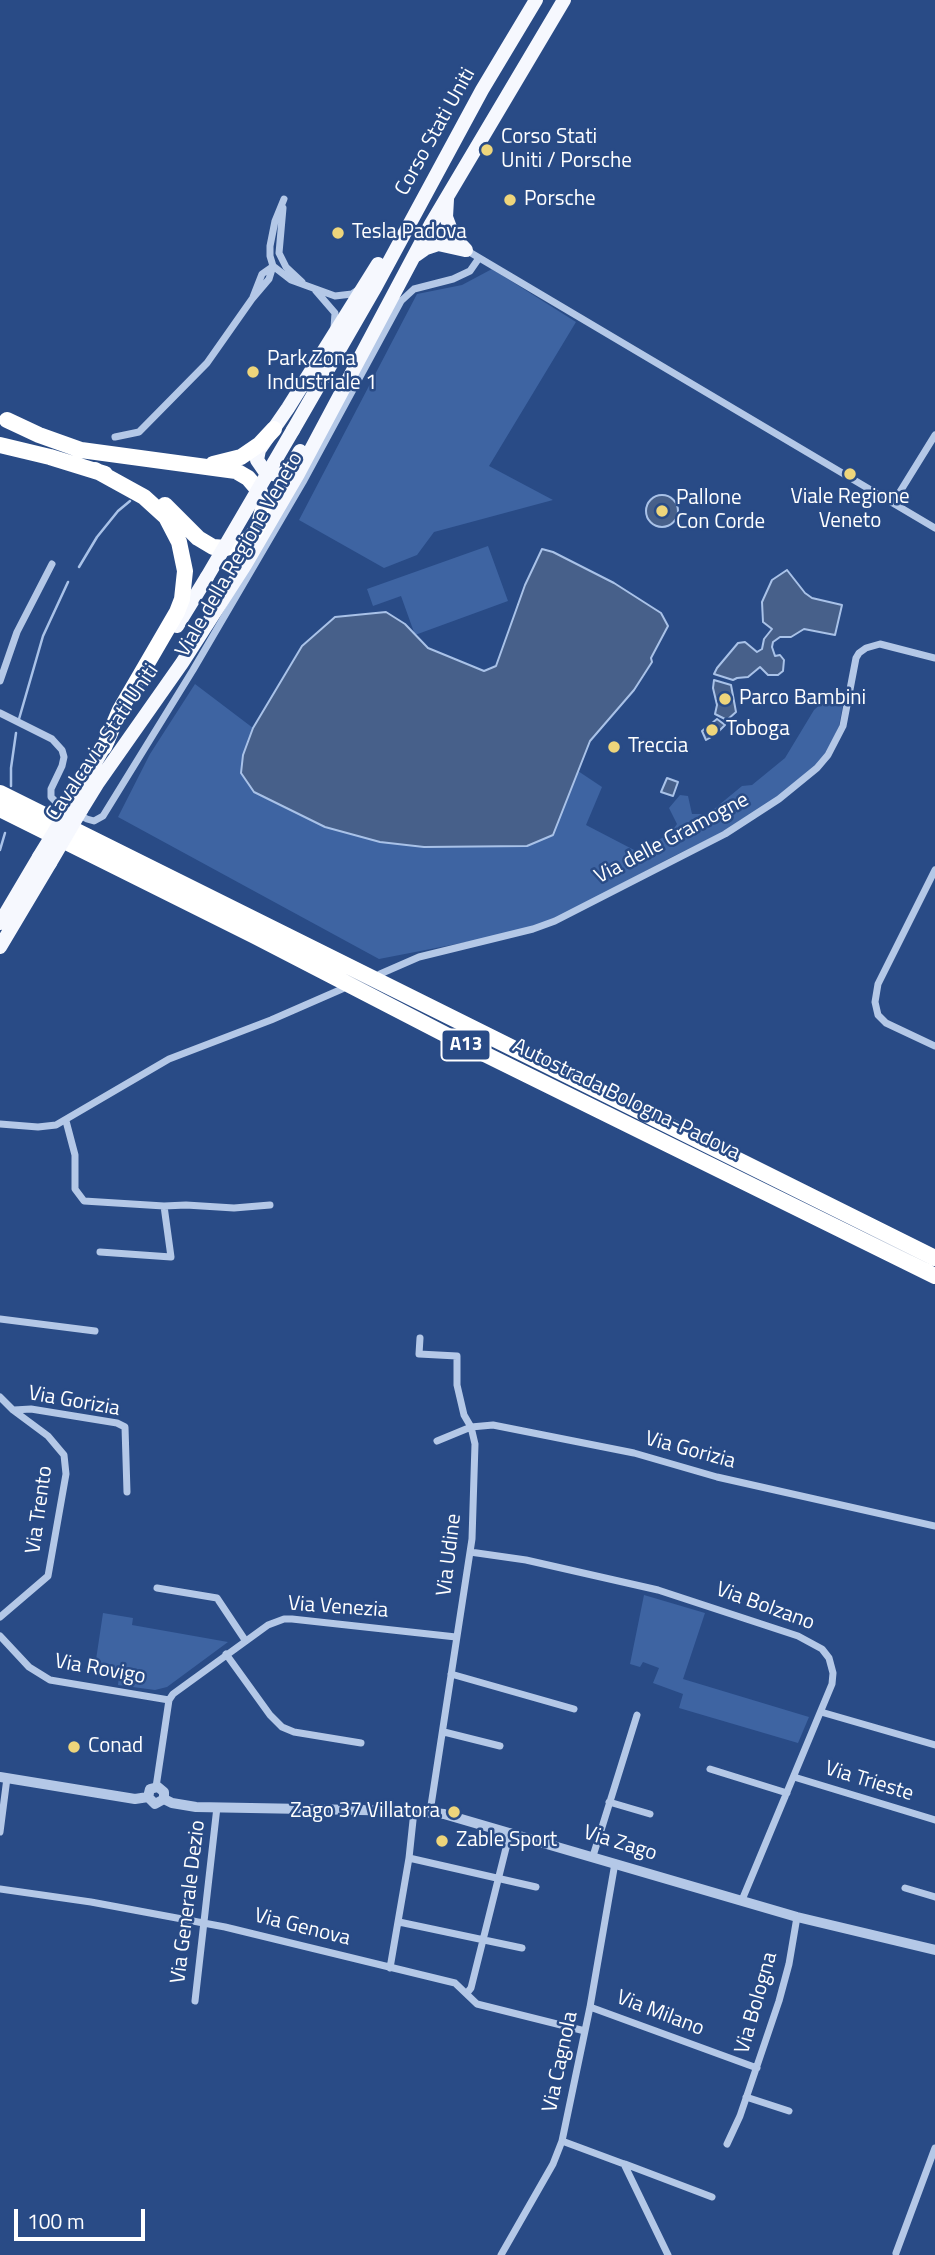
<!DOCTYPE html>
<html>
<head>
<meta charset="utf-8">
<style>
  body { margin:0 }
  #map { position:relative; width:935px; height:2255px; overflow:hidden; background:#294b86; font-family:"Titillium Web",sans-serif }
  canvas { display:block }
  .scale { position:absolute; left:14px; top:2209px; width:131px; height:32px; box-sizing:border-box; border:4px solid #fff; border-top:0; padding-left:9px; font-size:21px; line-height:24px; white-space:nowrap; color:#fff; -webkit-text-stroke:5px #294b86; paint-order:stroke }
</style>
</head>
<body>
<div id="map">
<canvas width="935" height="2255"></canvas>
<div class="scale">100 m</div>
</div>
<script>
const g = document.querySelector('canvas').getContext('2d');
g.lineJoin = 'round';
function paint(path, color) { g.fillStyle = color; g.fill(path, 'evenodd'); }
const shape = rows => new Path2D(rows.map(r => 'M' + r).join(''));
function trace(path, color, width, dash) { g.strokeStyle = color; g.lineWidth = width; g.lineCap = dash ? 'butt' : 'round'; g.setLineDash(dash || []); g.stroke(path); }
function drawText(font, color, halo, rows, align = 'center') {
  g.font = font + ' "Titillium Web",sans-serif'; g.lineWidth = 5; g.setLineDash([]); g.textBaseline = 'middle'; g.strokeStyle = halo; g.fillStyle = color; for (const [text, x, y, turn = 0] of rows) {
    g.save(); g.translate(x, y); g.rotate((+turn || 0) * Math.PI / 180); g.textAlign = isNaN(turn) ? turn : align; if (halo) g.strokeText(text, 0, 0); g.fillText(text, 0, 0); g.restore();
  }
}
paint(shape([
  [492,269,576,322,489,466,553,500,434,532,417,555,384,568,299,520,417,294,462,285],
  [488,546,508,601,415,635,401,596,373,606,367,589],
  [195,684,253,728,243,755,380,842,424,847,527,846,553,835,578,771,602,787,586,825,636,851,670,834,677,824,669,808,680,795,688,796,692,814,708,814,742,786,752,785,785,758,814,710,825,700,845,693,839,726,826,753,805,782,753,817,670,858,554,920,508,934,379,959,118,817,150,754],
  [644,1595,705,1613,683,1679,809,1717,798,1743,679,1708,683,1694,653,1683,659,1668,643,1662,640,1667,630,1664],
  [103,1613,133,1618,132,1625,228,1642,167,1687,155,1690,118,1685,119,1677,94,1673]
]), '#3e64a2');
const water = shape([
  '646 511a16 16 0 1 1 32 0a16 16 0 1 1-32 0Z',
  [542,549,553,552,614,583,661,613,668,626,651,658,652,662,634,690,590,741,553,835,527,846,424,847,380,842,325,827,254,792,241,773,243,755,253,728,302,646,335,617,386,612,405,624,428,648,484,671,496,666,525,585,542,549],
  [787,570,805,593,812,598,842,605,835,635,804,629,791,637,780,637,773,642,772,647,775,656,780,655,784,660,783,671,778,675,768,675,760,667,748,677,737,678,733,680,714,674,717,668,738,643,745,642,757,652,762,649,764,639,772,629,763,622,762,602,772,580,787,570],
  [714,680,731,685,736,712,727,720,715,714,717,705,713,688,714,680],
  [717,719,725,725,715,735,706,740,702,731,717,719],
  [667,778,678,782,673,796,661,792,667,778]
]);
paint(water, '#47608a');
trace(water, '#a9c2e8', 2);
trace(shape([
  [79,567,97,537,118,511,130,501],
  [19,719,43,636,68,582],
  [11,786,11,768,16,733],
  [0,850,5,833]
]), '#a9c2e8', 2.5);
trace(shape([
  [284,199,275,221,270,246,270,256,273,266,291,280,335,296,352,294,358,290],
  [283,208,279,253,286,267,302,282],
  [466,250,935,528],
  [316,291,335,313,334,328],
  [253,297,262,274,272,267],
  [115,437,139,432,207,363,252,299,269,279,273,266],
  [893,503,935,435],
  [0,681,17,632,52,564],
  [0,713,52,739,62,750,64,757,62,766,51,789,51,797,58,804,87,819,94,821,103,816,193,670,303,482,401,301,414,289,453,279,470,271,479,258],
  [935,870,878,984,875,1002,878,1015,886,1023,935,1046],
  [380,974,419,957,533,929,555,921,725,834,779,799,817,768,828,755,843,726,856,658,859,653,866,648,880,644,935,658],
  [66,1121,75,1155,75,1189,84,1201,164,1206,186,1205,234,1208,270,1205],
  [0,1124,38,1127,56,1125,169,1059,271,1020,342,989],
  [100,1252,171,1257,164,1206],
  [0,1319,95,1331],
  [420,1338,419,1354,457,1356,457,1385,464,1415,471,1427,475,1444,472,1539,430,1812],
  [0,1397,13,1410,48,1436,64,1455,66,1474,48,1576,0,1617],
  [14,1410,31,1409,117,1423,125,1427,127,1492],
  [437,1441,471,1427,493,1425,634,1453,717,1477,935,1526],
  [470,1552,526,1560,658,1590,798,1636,822,1649,829,1658,833,1673,832,1684,742,1900],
  [157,1588,217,1598,245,1640],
  [0,1636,29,1667,50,1680,169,1700],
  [226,1654,270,1715,282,1727,294,1732,361,1743],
  [451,1674,574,1709],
  [821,1712,935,1745],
  [444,1732,500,1746],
  [710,1769,787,1793],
  [794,1777,935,1820],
  [156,1787,169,1700,173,1694,268,1625,284,1619,292,1619,456,1637],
  [609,1802,650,1814],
  [0,1832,7,1778],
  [593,1856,637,1715],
  [409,1858,536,1887],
  [905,1888,935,1897],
  [0,1889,91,1902,225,1927,455,1983,477,2004,585,2031],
  [399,1922,522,1948],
  [390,1968,409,1858,414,1811],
  [467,1993,471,1988,510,1832],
  [195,2001,217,1807],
  [590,2007,757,2068],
  [746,2097,789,2111],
  [562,2141,624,2164,668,2255],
  [727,2144,740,2116,779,2001,789,1964,797,1917],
  [625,2164,712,2197],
  [896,2253,935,2148],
  [501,2255,553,2164,562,2141,590,2007,615,1863]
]), '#b4c8e7', 7);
trace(shape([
  [0,1777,135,1799,148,1797],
  [148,1797,155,1804,164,1799,172,1803,196,1807,414,1811,444,1814,797,1917,935,1950],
  [148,1797,150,1789,158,1787,164,1792,164,1799]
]), '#b4c8e7', 10);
trace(shape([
  [447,199,446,217,449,225,453,236,466,250],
  [416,255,426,248,438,244,465,250],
  [293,430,376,286,482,90,536,0],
  [300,451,288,471,280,475,266,473,257,460,259,450,288,408,378,264],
  [177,626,207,577],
  [71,805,108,740],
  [81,810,97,784,182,663,245,565,298,474,431,224,564,0],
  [0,923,39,857],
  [0,947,50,863]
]), '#f6f8fe', 14);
trace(shape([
  [7,420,39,435,81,450,236,471,248,478,260,492,263,508,259,525],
  [0,445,50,457,105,474],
  [213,464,241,457,260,444,274,429],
  [95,470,144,497,166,517,179,542,185,571,182,599,177,612,120,710,104,747],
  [165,505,198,538,213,547,226,548,238,545,248,540,256,531],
  [0,793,935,1258],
  [0,809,255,936,452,1038,935,1276]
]), '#fff', 16);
trace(shape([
  [207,577,293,430],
  [39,857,71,805],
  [50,863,81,810]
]), '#f6f8fe', 14);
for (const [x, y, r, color] of [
  [487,150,7,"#eed57b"],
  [510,200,7,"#eed57b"],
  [338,233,7,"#eed57b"],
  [253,372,7,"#eed57b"],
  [850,474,7,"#eed57b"],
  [662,511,7,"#eed57b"],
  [725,699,7,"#eed57b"],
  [712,730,7,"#eed57b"],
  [614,747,7,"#eed57b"],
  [74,1747,7,"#eed57b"],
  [454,1812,7,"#eed57b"],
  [442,1841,7,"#eed57b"]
]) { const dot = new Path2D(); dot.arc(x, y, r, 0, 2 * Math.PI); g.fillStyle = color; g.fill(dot); trace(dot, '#294b86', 2.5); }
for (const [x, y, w] of [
  [466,1045,49]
]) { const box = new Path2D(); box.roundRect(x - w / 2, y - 15.5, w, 31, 5); g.fillStyle = '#294b86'; g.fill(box); trace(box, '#fff', 2); }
drawText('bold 19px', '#fff', null, [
  ["A13",466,1045]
]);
drawText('21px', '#fff', '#294b86', [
  ["Corso Stati Uniti",436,132,-61],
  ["Viale della Regione Veneto",240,555,-60],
  ["Cavalcavia Stati Uniti",103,743,-56],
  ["Via delle Gramogne",672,839,-28],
  ["Autostrada Bologna-Padova",626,1100,26],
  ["Via Gorizia",74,1402,10],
  ["Via Gorizia",690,1451,15],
  ["Via Trento",40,1510,-82],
  ["Via Udine",450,1555,-83],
  ["Via Bolzano",765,1607,20],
  ["Via Venezia",338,1608,4],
  ["Via Rovigo",100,1670,10],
  ["Via Trieste",869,1782,17],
  ["Via Zago",620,1844,17],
  ["Via Generale Dezio",189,1902,-83],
  ["Via Genova",302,1928,14],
  ["Via Bologna",757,2003,-74],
  ["Via Milano",660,2014,21],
  ["Via Cagnola",561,2062,-78]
]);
drawText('21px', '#fff', '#294b86', [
  ["Corso Stati",501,138],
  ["Uniti / Porsche",501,162],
  ["Porsche",524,200],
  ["Tesla Padova",352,233],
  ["Park Zona",267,360],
  ["Industriale 1",267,384],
  ["Viale Regione",850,498,"center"],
  ["Veneto",850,522,"center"],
  ["Pallone",676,499],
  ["Con Corde",676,523],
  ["Parco Bambini",739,699],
  ["Toboga",726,730],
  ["Treccia",628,747],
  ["Conad",88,1747],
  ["Zago 37 Villatora",440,1812,"right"],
  ["Zable Sport",456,1841]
], 'left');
</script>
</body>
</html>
